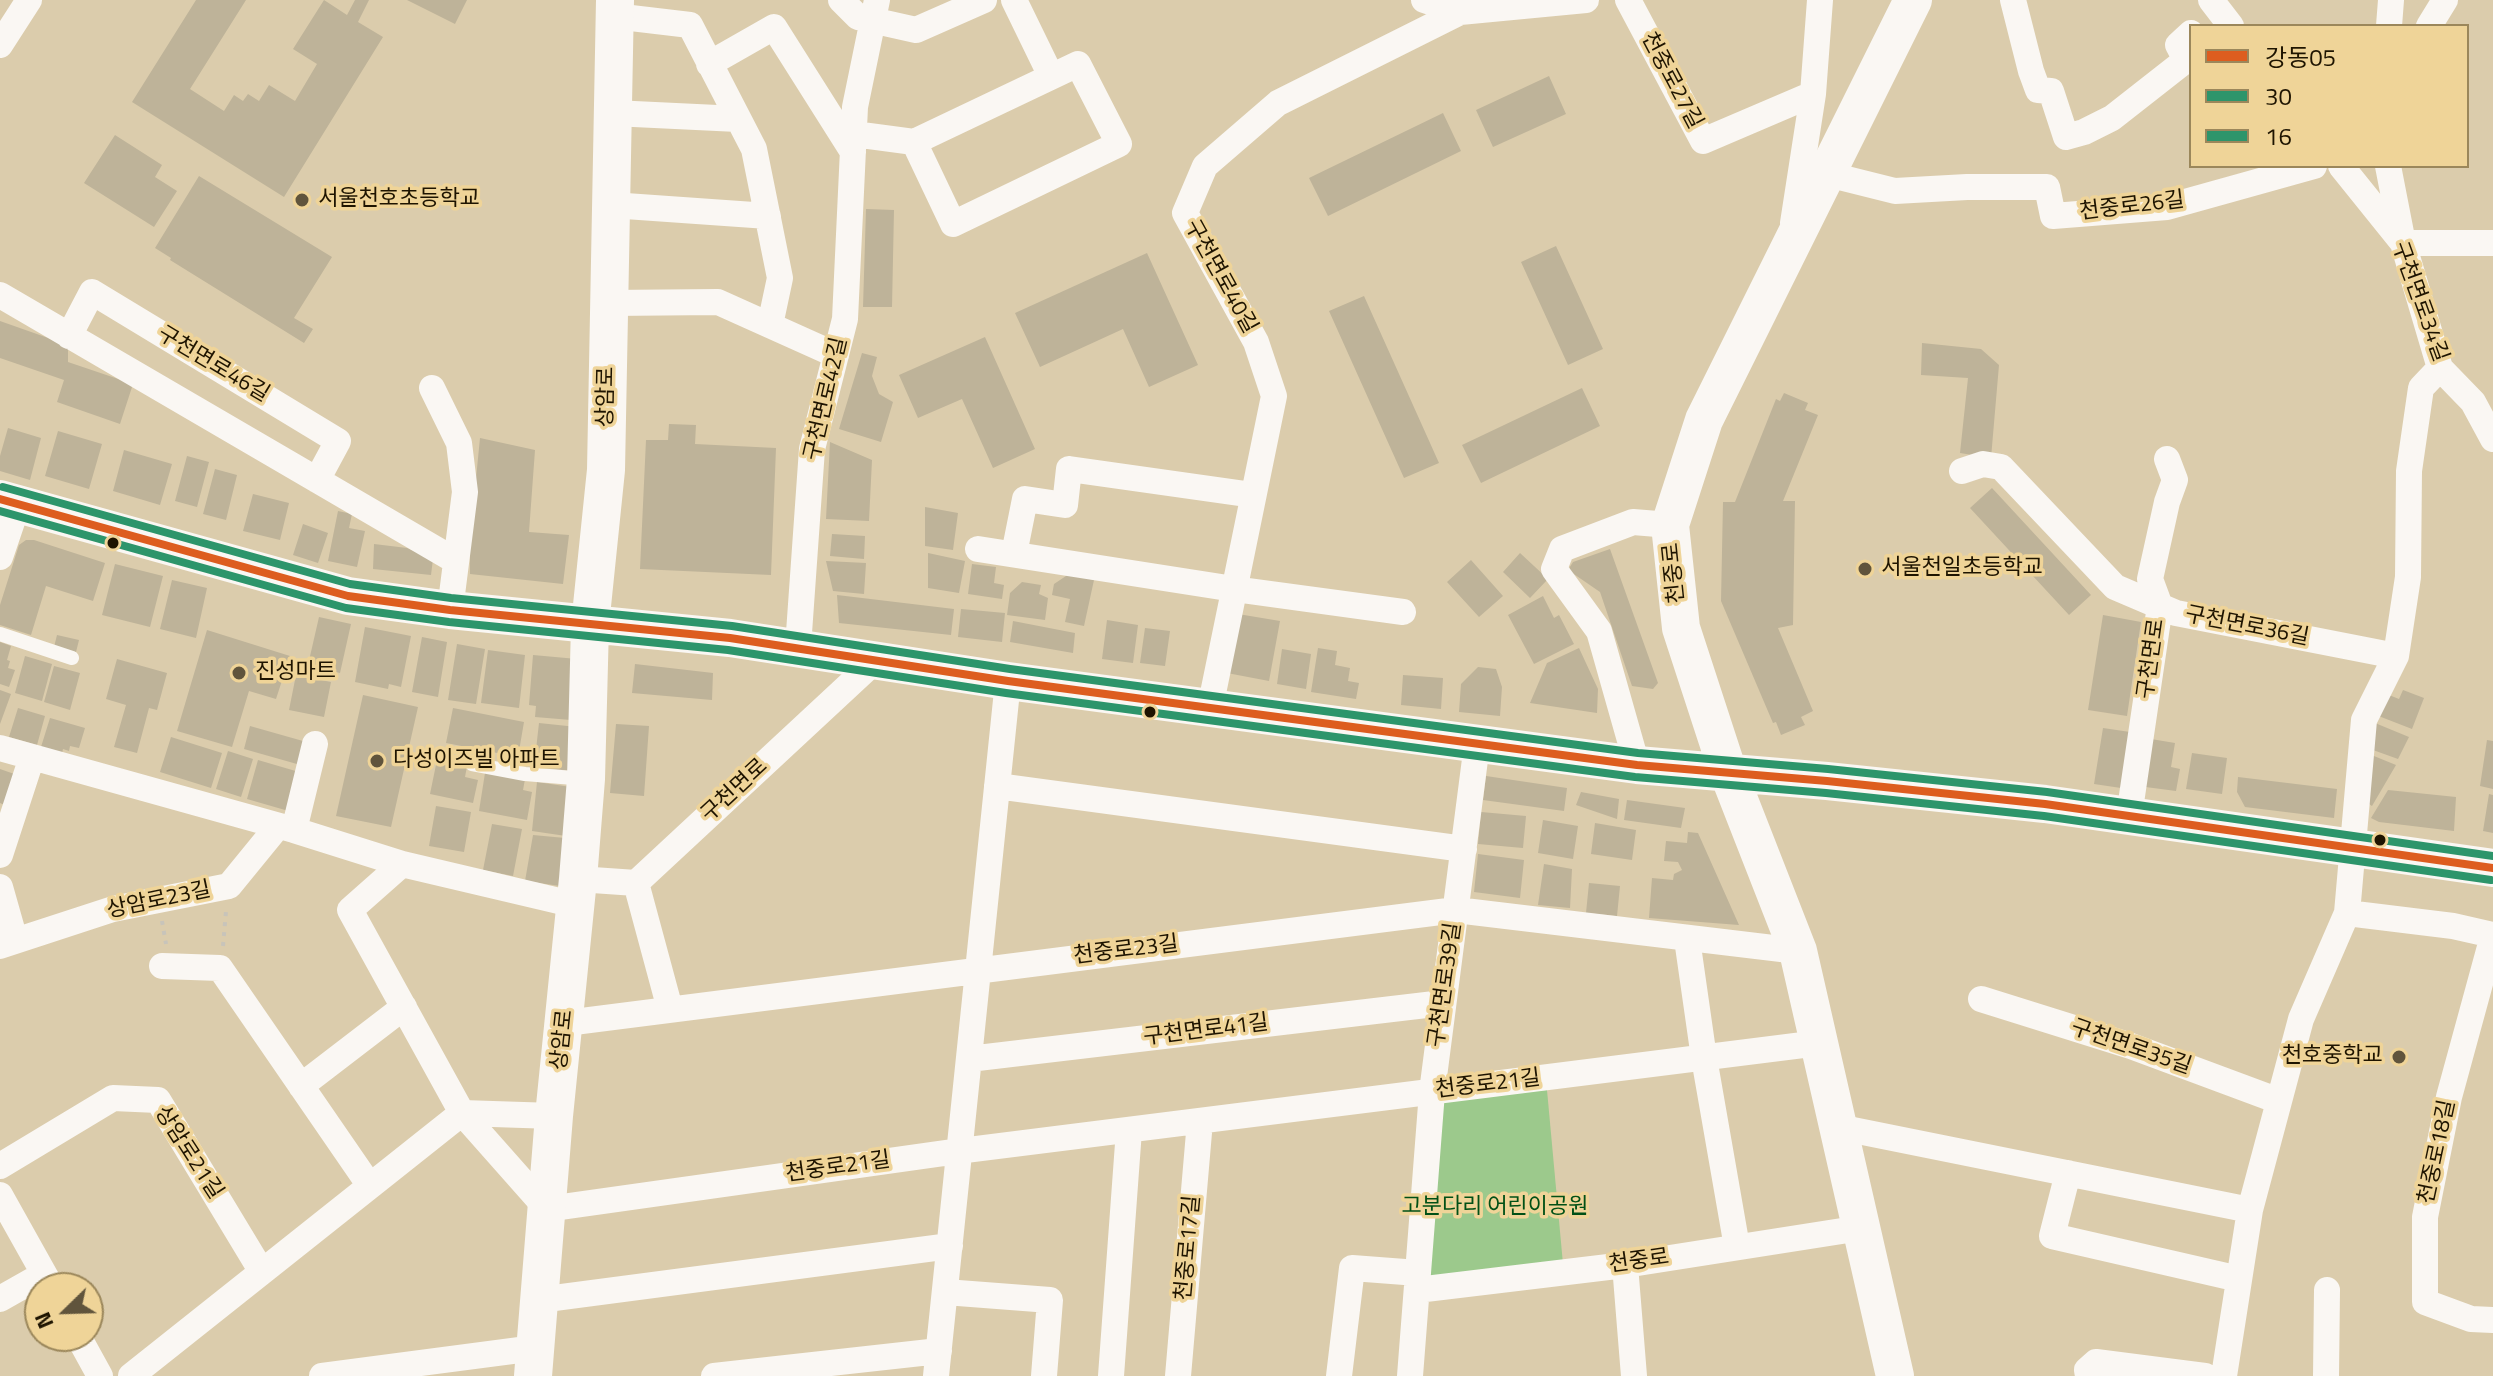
<!DOCTYPE html>
<html>
<head>
<meta charset="utf-8">
<style>
  body { margin:0 }
  #map { position:relative; width:2493px; height:1376px; overflow:hidden; background:#dbccac; font-family:"Titillium Web","Noto Sans KR",sans-serif }
  canvas { display:block }
  .legend { position:absolute; left:2189px; top:24px; width:280px; height:144px; box-sizing:border-box; background:#efd498; border:2px solid #9b875b; margin:0; padding:10px 14px; list-style:none; font-size:24px; color:#1e1400 }
  .legend li { display:flex; align-items:center; gap:16px; height:40px }
  .legend b { width:40px; border:2px solid #9b875b }
  .north { position:absolute; left:24px; top:1272px; width:80px; height:80px; box-sizing:border-box; background:#efd498; border:2px solid #9b875b; border-radius:50%; rotate:247deg; font-size:22px; font-weight:700; line-height:32px; text-align:center; color:#1e1400 }
  .north::after { content:''; display:block; margin:auto; width:28px; height:36px; background:#60543c; clip-path:polygon(50% 0,100% 100%,50% 72%,0 100%) }
</style>
</head>
<body>
<div id="map">
<canvas width="2493" height="1376"></canvas>
<ul class="legend">
<li><b style="height:10px;background:#dd5d1f"></b>강동05</li>
<li><b style="height:10px;background:#2d956b"></b>30</li>
<li><b style="height:10px;background:#2d956b"></b>16</li>
</ul>
<div class="north">N</div>
</div>
<script>
const g = document.querySelector('canvas').getContext('2d');
g.lineJoin = 'round';
function paint(path, color) { g.fillStyle = color; g.fill(path, 'evenodd'); }
const shape = rows => new Path2D(rows.map(r => 'M' + r).join(''));
function trace(path, color, width, dash) { g.strokeStyle = color; g.lineWidth = width; g.lineCap = dash ? 'butt' : 'round'; g.setLineDash(dash || []); g.stroke(path); }
function drawText(font, color, halo, rows, align = 'center') {
  g.font = font + ' "Titillium Web","Noto Sans KR",sans-serif'; g.lineWidth = 7; g.setLineDash([]); g.textBaseline = 'middle'; g.strokeStyle = halo; g.fillStyle = color; for (const [text, x, y, turn = 0] of rows) {
    g.save(); g.translate(x, y); g.rotate((+turn || 0) * Math.PI / 180); g.textAlign = isNaN(turn) ? turn : align; if (halo) g.strokeText(text, 0, 0); g.fillText(text, 0, 0); g.restore();
  }
}
paint(shape([
  [1547,1090,1563,1264,1429,1278,1441,1100]
]), '#9cc98c');
paint(shape([
  [196,0,246,0,190,89,224,111,234,95,243,101,248,94,259,101,269,85,295,101,317,64,293,49,324,0,347,15,355,0,369,0,358,22,383,37,284,197,132,102],
  [407,0,467,0,455,24],
  [1549,76,1566,114,1493,147,1476,110],
  [1443,113,1461,151,1328,216,1309,178],
  [115,135,162,165,155,177,177,191,154,227,84,183],
  [199,176,332,257,294,318,313,329,304,343,170,260,171,258,155,248],
  [866,209,894,210,892,307,863,307],
  [1556,246,1603,349,1568,365,1521,262],
  [1147,253,1198,365,1149,387,1123,329,1040,367,1015,313],
  [1364,296,1439,463,1404,478,1329,311],
  [0,321,68,345,68,362,133,384,120,424,57,402,64,380,0,358],
  [985,337,1035,449,993,468,962,399,918,418,899,375],
  [1922,343,1981,349,1999,365,1991,458,1960,453,1968,378,1921,375],
  [862,353,877,357,872,376,879,394,893,402,881,442,839,429],
  [1582,388,1600,426,1481,483,1462,445],
  [1784,393,1808,403,1805,410,1818,415,1783,501,1795,501,1793,625,1778,628,1813,711,1801,717,1805,725,1781,735,1776,722,1773,723,1721,601,1723,502,1735,502,1776,399,1780,401],
  [669,424,696,425,695,444,776,448,771,575,640,569,646,440,668,440],
  [8,428,41,438,30,480,0,471,0,456],
  [58,431,102,444,89,489,45,476],
  [480,438,535,450,529,532,569,535,563,584,470,574,470,539],
  [830,442,872,460,869,521,826,519],
  [124,450,172,464,160,505,113,491],
  [187,456,209,462,197,507,175,501],
  [215,469,237,475,226,520,203,514],
  [1992,488,2091,595,2069,615,1970,508],
  [253,494,289,503,280,540,243,531],
  [925,507,958,513,953,550,925,546],
  [338,511,352,514,349,528,365,531,357,567,328,561],
  [303,524,328,533,318,563,293,555],
  [832,534,865,536,864,559,830,556],
  [26,540,34,540,105,563,93,601,46,586,31,635,0,625,0,605,19,545],
  [374,544,407,548,433,559,431,575,373,569],
  [1610,549,1658,683,1653,689,1632,686,1600,592,1568,570,1573,562],
  [928,553,965,561,959,593,928,588],
  [1520,553,1548,579,1530,598,1503,572],
  [1471,560,1503,596,1479,617,1447,582],
  [826,561,866,563,864,594,833,591],
  [115,564,163,576,150,627,102,615],
  [972,564,996,567,994,583,1004,585,1002,599,968,594],
  [1069,574,1094,580,1084,626,1065,622,1070,599,1052,595,1054,584],
  [172,580,207,588,196,638,160,629],
  [1022,582,1041,585,1039,594,1048,598,1045,620,1007,615,1010,593],
  [837,595,954,609,951,635,839,623],
  [1543,596,1554,618,1559,615,1574,644,1534,664,1508,615],
  [961,609,1005,613,1002,642,958,637],
  [1238,614,1280,621,1269,681,1227,673],
  [2103,615,2141,622,2127,716,2088,710],
  [319,617,351,624,340,673,308,665],
  [1107,620,1138,625,1133,663,1102,659],
  [1013,621,1075,633,1073,653,1010,642],
  [365,627,411,636,401,687,389,684,388,689,355,682],
  [1145,628,1170,631,1165,666,1140,663],
  [207,630,290,656,276,699,249,691,232,747,177,731],
  [57,635,79,640,76,652,54,647],
  [422,637,447,642,438,697,412,692],
  [0,642,11,646,7,660,10,661,8,668,15,670,9,687,0,684],
  [457,644,485,649,476,704,448,700],
  [1318,648,1337,651,1335,665,1350,668,1348,681,1359,683,1356,699,1311,692],
  [1579,648,1598,689,1597,713,1530,703,1547,663],
  [1282,649,1311,654,1306,689,1277,684],
  [488,650,525,655,519,708,481,703],
  [533,655,577,659,571,720,535,717,536,706,529,705],
  [25,656,52,664,42,701,15,693],
  [117,659,167,673,157,710,149,708,137,753,114,747,126,705,106,699],
  [635,664,713,673,712,700,632,693],
  [54,666,80,673,70,710,44,702],
  [1478,667,1496,669,1502,687,1500,716,1459,712,1461,684],
  [296,675,331,682,324,717,289,710],
  [1403,675,1443,678,1441,709,1401,705],
  [0,690,11,694,0,724],
  [2403,690,2424,698,2412,729,2376,715,2384,693,2399,699],
  [363,695,418,707,391,827,336,816],
  [18,708,45,716,37,745,9,737],
  [453,708,524,722,518,757,446,743],
  [50,718,85,728,79,748,70,746,69,751,63,749,62,753,41,747],
  [539,723,577,727,573,771,534,767],
  [2375,723,2409,737,2398,759,2373,750],
  [616,724,649,726,644,796,610,793],
  [250,726,310,743,304,766,244,749],
  [2103,728,2130,732,2121,788,2094,784],
  [171,737,222,753,211,788,160,772],
  [2145,738,2175,743,2171,767,2180,769,2176,791,2138,786],
  [2487,740,2493,741,2493,789,2480,786],
  [228,751,253,759,241,797,216,789],
  [2192,753,2227,758,2222,794,2186,789],
  [2369,754,2396,765,2372,806,2363,800],
  [438,755,468,761,465,777,478,780,473,803,430,794],
  [258,760,299,772,292,812,247,799],
  [0,769,20,776,9,807,0,803],
  [485,773,525,779,523,790,532,792,527,820,479,811],
  [1486,776,1567,788,1564,811,1483,800],
  [2238,777,2337,789,2334,818,2245,807,2237,792],
  [537,782,571,787,566,836,532,831],
  [2388,790,2456,797,2454,831,2379,822,2371,818],
  [1581,792,1619,799,1617,819,1576,805],
  [2489,794,2493,795,2493,833,2483,831],
  [1627,800,1685,808,1681,828,1624,820],
  [436,806,471,812,464,852,429,846],
  [1481,812,1526,816,1523,848,1478,844],
  [1543,820,1578,826,1573,859,1538,853],
  [1595,823,1636,830,1632,860,1591,854],
  [492,824,522,829,513,876,483,870],
  [1688,832,1698,833,1739,925,1649,918,1652,878,1673,880,1674,874,1682,870,1678,862,1664,861,1666,841,1687,843],
  [533,835,565,838,560,886,525,881],
  [1478,854,1524,860,1520,898,1474,892],
  [1544,864,1572,869,1570,908,1538,905],
  [1589,883,1620,886,1617,916,1586,913]
]), '#beb399');
trace(shape([
  [162,921,166,944],
  [223,946,226,911]
]), '#c8c4ba', 4, [4, 6]);
trace(shape([
  [0,634,72,658],
  [472,764,525,774,585,779]
]), '#faf7f3', 14);
trace(shape([
  [841,0,858,17,916,30,984,0],
  [1014,0,1051,76],
  [1424,0,1460,12,1586,0],
  [1628,0,1703,141,1813,94],
  [2013,0,2031,71,2038,90,2051,91,2066,137,2084,132,2112,118,2186,60,2178,45,2191,33],
  [2211,0,2231,26],
  [614,16,690,25,754,149,780,278,770,325],
  [2389,26,2391,0],
  [2429,26,2445,0],
  [0,45,29,0],
  [709,64,774,27,853,152],
  [613,113,738,119],
  [854,134,914,142,1078,64,1119,144,953,224,914,142],
  [2341,166,2403,243,2440,368,2473,402,2493,439],
  [2388,166,2403,243,2493,243],
  [1827,174,1895,191,1967,187,2047,187,2053,216,2167,207,2314,166],
  [611,205,768,216],
  [1793,223,1813,94,1820,0],
  [0,295,456,561],
  [609,303,718,302,836,355],
  [69,336,92,292,338,441,317,480],
  [432,388,459,443,465,492,450,610],
  [1962,471,1983,464,2001,467,2115,587,2176,613,2396,656],
  [978,549,1234,589,1403,612],
  [1014,554,1025,499,1065,505,1069,469,1253,495],
  [0,557,18,504],
  [798,647,812,449,845,319,855,107,877,0],
  [1210,708,1274,396,1256,342,1185,213,1205,166,1278,103,1460,12],
  [0,748,294,830,402,864,576,905],
  [1637,765,1599,631,1554,569,1562,549,1633,522,1670,525],
  [997,786,1464,849],
  [2129,816,2160,606,2150,579,2167,502,2175,480,2167,459],
  [294,830,315,744],
  [0,855,32,757],
  [402,864,350,910,462,1113,547,1209,959,1151,1819,1043],
  [578,879,636,883,876,660],
  [636,883,670,1009],
  [0,887,15,940],
  [2347,913,2453,926,2493,935],
  [2493,936,2449,1097,2425,1217,2425,1302,2471,1319,2493,1320],
  [1687,939,1704,1058,1737,1247],
  [0,946,113,909,229,886,278,826],
  [162,966,220,968,370,1186],
  [1981,999,2131,1046,2279,1101],
  [566,1023,1456,910,1798,951],
  [969,1059,1443,1003],
  [301,1086,404,1007],
  [1838,1127,2250,1210],
  [0,1166,113,1098,158,1100,262,1272],
  [2068,1173,2052,1236,2239,1279],
  [0,1195,52,1288],
  [1625,1265,1634,1376],
  [1417,1290,1625,1265,1861,1228],
  [945,1292,1050,1300,1044,1376],
  [0,1299,44,1274],
  [539,1300,950,1246],
  [78,1336,100,1376],
  [131,1376,462,1113,554,1116],
  [322,1376,535,1348],
  [714,1376,939,1351],
  [936,1376,1008,681],
  [1111,1376,1129,1130],
  [1178,1376,1200,1121],
  [1339,1376,1352,1268,1418,1273],
  [1410,1376,1432,1092,1477,744],
  [2088,1376,2087,1370,2096,1362,2205,1376],
  [2224,1376,2250,1210,2301,1019,2347,913,2364,720,2396,656,2408,577,2409,471,2421,388,2440,368],
  [2326,1376,2327,1290]
]), '#faf7f3', 26);
trace(shape([
  [0,499,348,596,450,610,730,638,1008,681,1637,765,1827,781,2045,804,2493,868],
  [533,1376,554,1116,578,879,586,779,590,625,606,470,615,0],
  [1895,1376,1798,951,1728,772,1681,628,1670,525,1704,420,1913,0]
]), '#faf7f3', 38);
trace(shape([
  [0,499,348,596,450,610,730,638,1008,681,1637,765,1827,781,2045,804,2493,868]
]), '#dd5d1f', 8);
trace(shape([
  [0,511,346,608,449,622,728,650,1006,693,1635,777,1826,793,2044,816,2491,880]
]), '#2d956b', 8);
trace(shape([
  [3,487,350,584,451,598,732,626,1010,669,1638,753,1828,769,2047,792,2493,856]
]), '#2d956b', 8);
for (const [x, y, r, color] of [
  [302,200,8,"#60543c"],
  [113,543,7,"#1e1400"],
  [1865,569,8,"#60543c"],
  [239,673,8,"#60543c"],
  [1150,712,7,"#1e1400"],
  [377,761,8,"#60543c"],
  [2380,840,7,"#1e1400"],
  [2399,1057,8,"#60543c"]
]) { const dot = new Path2D(); dot.arc(x, y, r, 0, 2 * Math.PI); g.fillStyle = color; g.fill(dot); trace(dot, '#efd498', 3); }
drawText('22px', '#1e1400', '#efd498', [
  ["천중로27길",1671,81,62],
  ["천중로26길",2132,207,-7],
  ["구천면로40길",1220,277,61],
  ["구천면로34길",2419,302,70],
  ["구천면로46길",213,365,31],
  ["상암로",607,397,-89],
  ["구천면로42길",827,399,-77],
  ["천중로",1675,573,-96],
  ["구천면로36길",2247,627,11],
  ["구천면로",2152,659,-82],
  ["구천면로",735,791,-43],
  ["상암로23길",159,901,-12],
  ["천중로23길",1126,951,-7],
  ["구천면로39길",1446,985,-82],
  ["구천면로41길",1206,1031,-7],
  ["상암로",563,1040,-84],
  ["구천면로35길",2131,1048,19],
  ["천중로21길",1488,1085,-7],
  ["천중로18길",2438,1152,-78],
  ["상암로21길",188,1153,57],
  ["천중로21길",838,1168,-8],
  ["천중로17길",1189,1248,-85],
  ["천중로",1639,1262,-8]
]);
drawText('22px', '#1e1400', '#efd498', [
  ["서울천호초등학교",318,200],
  ["서울천일초등학교",1881,569],
  ["진성마트",255,673],
  ["다성이즈빌 아파트",393,761],
  ["천호중학교",2383,1057,"right"]
], 'left');
drawText('22px', '#015016', '#efd498', [
  ["고분다리 어린이공원",1495,1208]
]);
</script>
</body>
</html>
